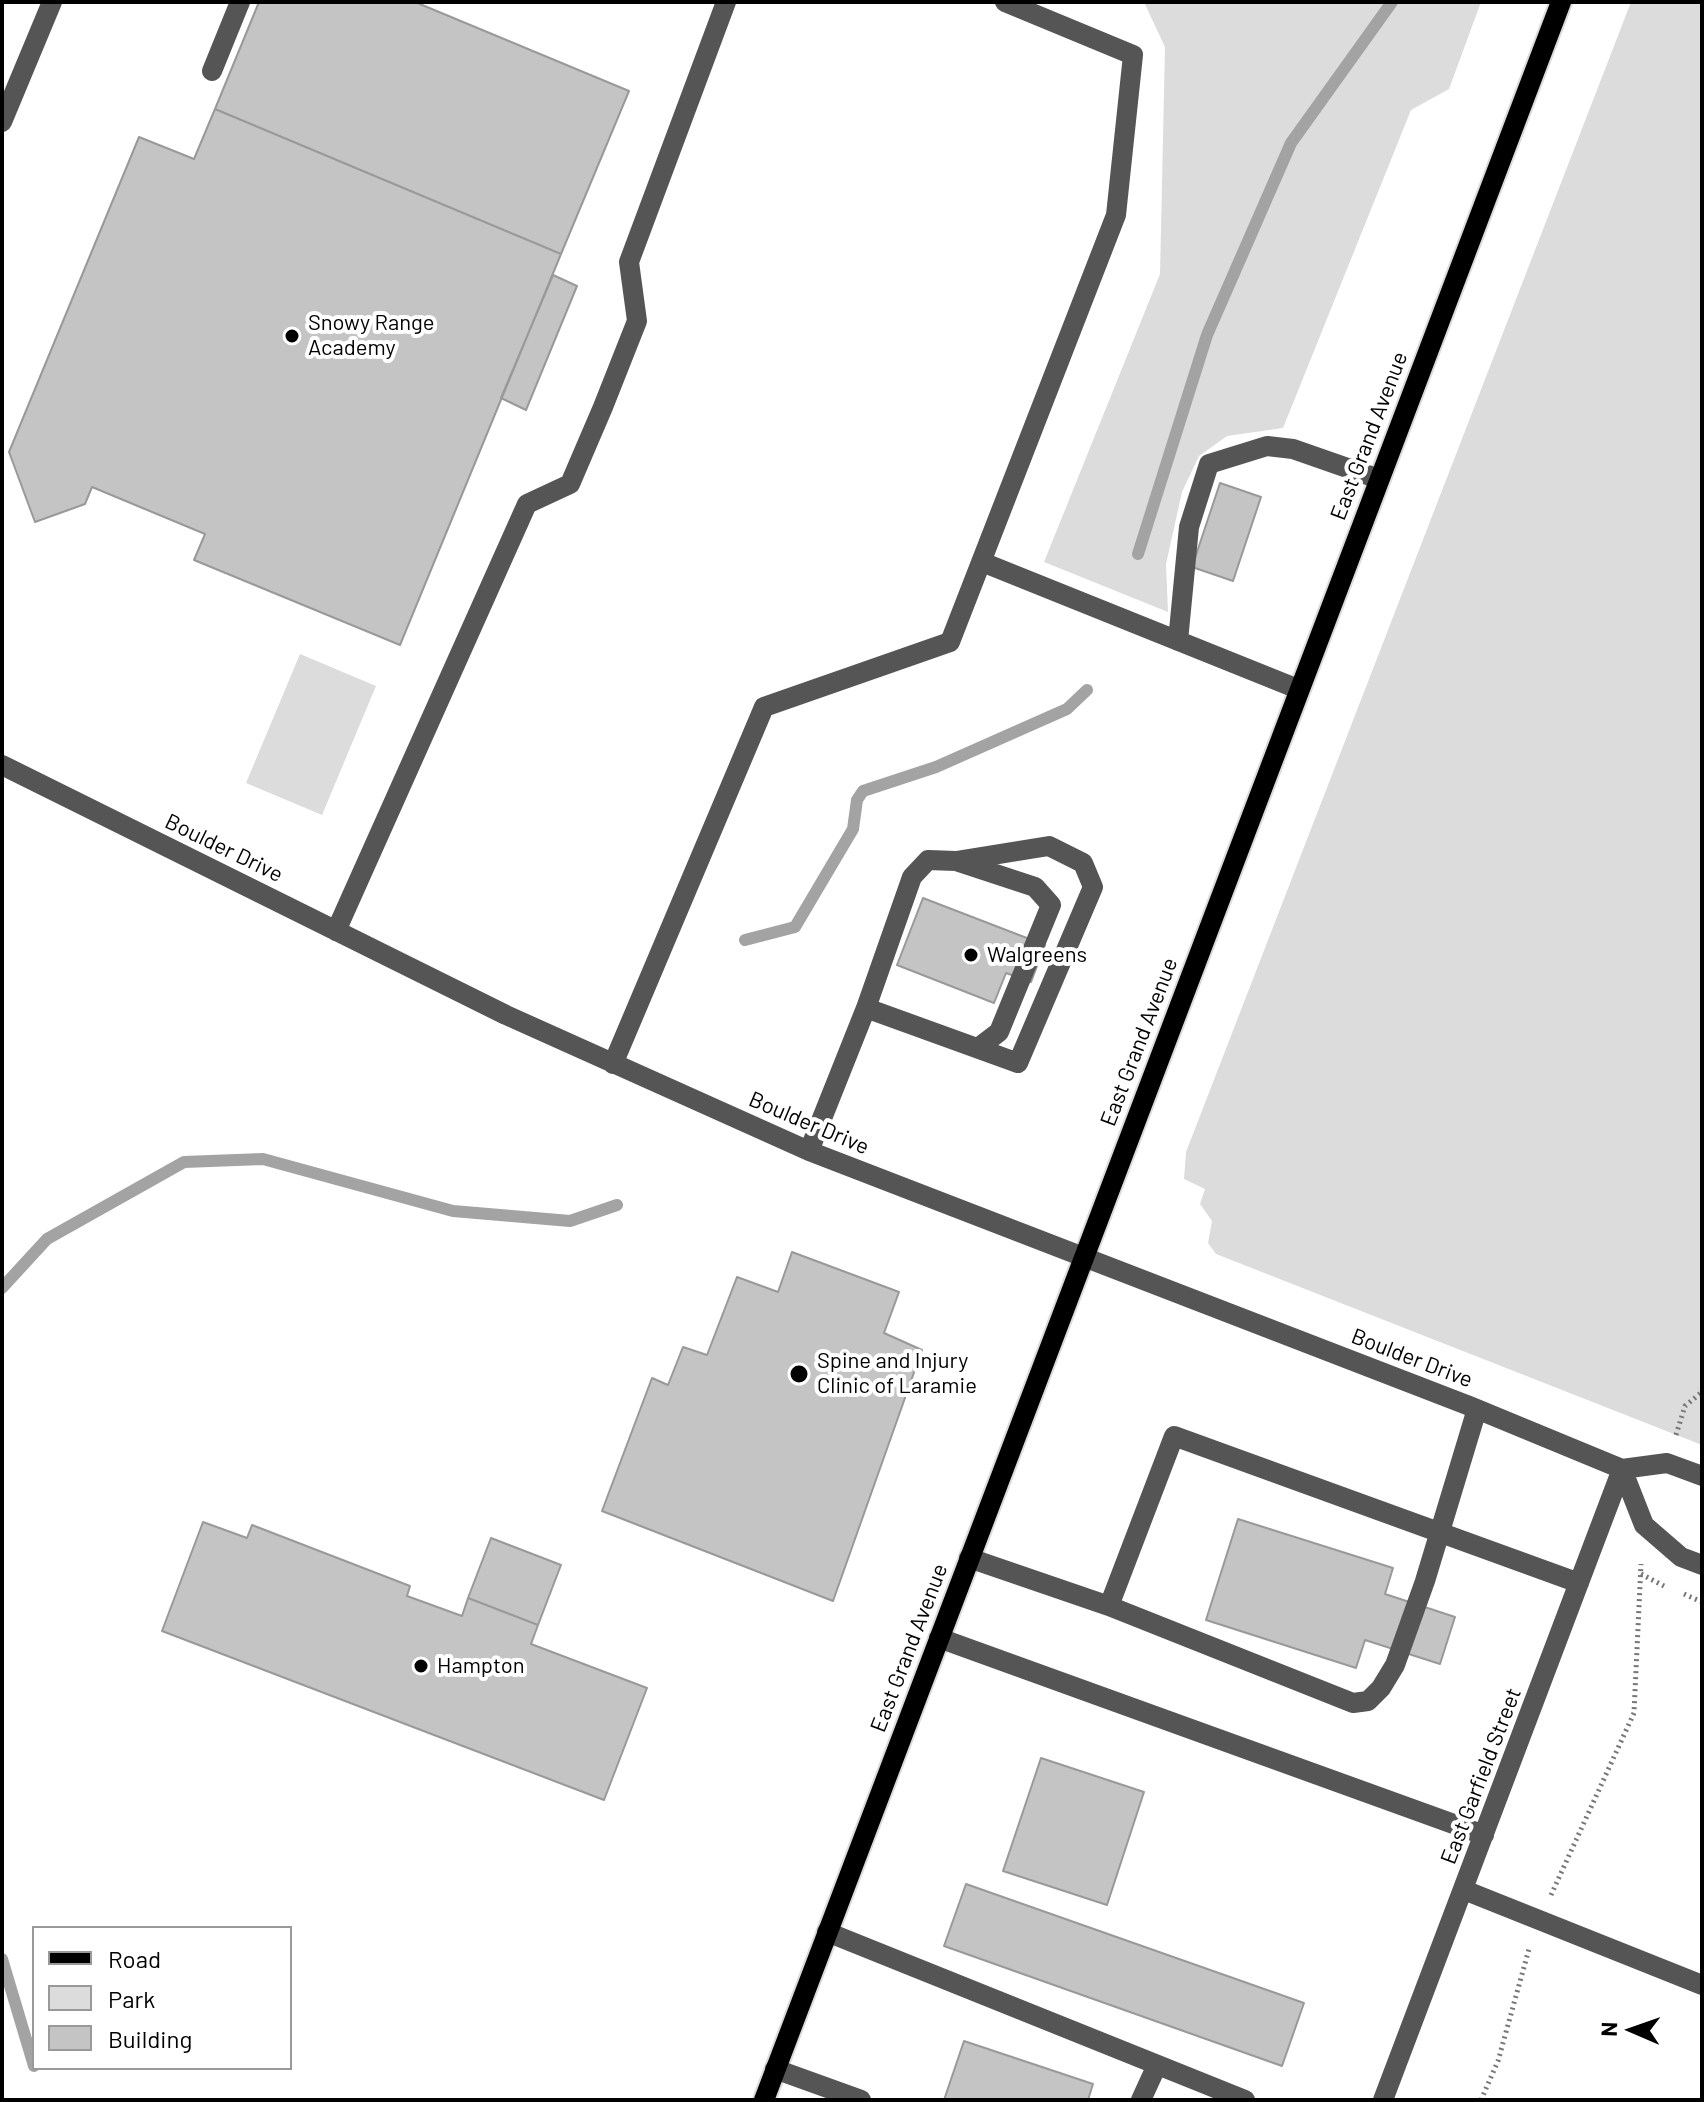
<!DOCTYPE html>
<html>
<head>
<meta charset="utf-8">
<style>
  body { margin:0 }
  #map { position:relative; width:1704px; height:2102px; overflow:hidden; background:#fff; font-family:Barlow,sans-serif }
  canvas { display:block }
  .frame { position:absolute; inset:0; border:4px solid #000; pointer-events:none }
  .legend { position:absolute; left:32px; top:1926px; width:260px; height:144px; box-sizing:border-box; background:#fff; border:2px solid #999; margin:0; padding:10px 14px; list-style:none; font-size:24px; color:#000 }
  .legend li { display:flex; align-items:center; gap:16px; height:40px }
  .legend b { width:40px; border:2px solid #999 }
  .north { position:absolute; left:1592px; top:1990px; width:80px; height:80px; -webkit-text-stroke:6px #fff; paint-order:stroke; rotate:272deg; font-size:22px; font-weight:700; line-height:32px; text-align:center; color:#000 }
  .north::after { content:''; display:block; margin:auto; width:28px; height:36px; background:#000; clip-path:polygon(50% 0,100% 100%,50% 72%,0 100%) }
</style>
</head>
<body>
<div id="map">
<canvas width="1704" height="2102"></canvas>
<div class="frame"></div>
<ul class="legend">
<li><b style="height:10px;background:#000"></b>Road</li>
<li><b style="height:22px;background:#dcdcdc"></b>Park</li>
<li><b style="height:22px;background:#c4c4c4"></b>Building</li>
</ul>
<div class="north">N</div>
</div>
<script>
const g = document.querySelector('canvas').getContext('2d');
g.lineJoin = 'round';
function paint(path, color) { g.fillStyle = color; g.fill(path, 'evenodd'); }
const shape = rows => new Path2D(rows.map(r => 'M' + r).join(''));
function trace(path, color, width, dash) { g.strokeStyle = color; g.lineWidth = width; g.lineCap = dash ? 'butt' : 'round'; g.setLineDash(dash || []); g.stroke(path); }
function drawText(font, color, halo, rows, align = 'center') {
  g.font = font + ' Barlow,sans-serif'; g.lineWidth = 8; g.setLineDash([]); g.textBaseline = 'middle'; g.strokeStyle = halo; g.fillStyle = color; for (const [text, x, y, turn = 0] of rows) {
    g.save(); g.translate(x, y); g.rotate((+turn || 0) * Math.PI / 180); g.textAlign = isNaN(turn) ? turn : align; if (halo) g.strokeText(text, 0, 0); g.fillText(text, 0, 0); g.restore();
  }
}
paint(shape([
  [1144,2,1481,2,1449,89,1411,110,1283,428,1227,436,1199,456,1182,492,1166,564,1168,612,1044,562,1160,274,1165,47],
  [1631,2,1702,2,1702,1445,1216,1254,1208,1243,1212,1221,1200,1204,1205,1189,1184,1179,1186,1152],
  [300,654,376,686,322,815,246,783]
]), '#dcdcdc');
trace(shape([
  [1138,554,1207,335,1291,143,1392,2],
  [745,940,795,927,853,829,857,800,863,791,936,767,1067,709,1087,690],
  [2,1288,47,1239,184,1162,263,1159,453,1211,570,1221,617,1205],
  [2,1959,34,2066]
]), '#a3a3a3', 12);
const building = shape([
  [259,2,415,2,629,91,561,254,215,109,259,2],
  [215,109,561,254,400,645,194,560,205,534,92,487,85,504,35,522,9,452,139,137,194,159,215,109],
  [553,275,577,286,526,410,501,398,553,275],
  [1220,483,1261,497,1233,581,1192,567,1220,483],
  [923,898,1045,945,1031,982,1006,973,994,1003,897,965,923,898],
  [792,1252,899,1292,884,1333,922,1350,833,1601,602,1511,652,1378,668,1385,683,1347,707,1355,737,1277,778,1292,792,1252],
  [1238,1519,1393,1568,1385,1594,1455,1617,1440,1664,1365,1640,1356,1668,1206,1620,1238,1519],
  [203,1522,247,1538,252,1525,410,1586,407,1596,462,1616,468,1598,538,1625,531,1644,647,1688,604,1800,162,1631,203,1522],
  [491,1538,561,1565,538,1625,468,1598,491,1538],
  [1041,1758,1144,1792,1107,1905,1003,1871,1041,1758],
  [966,1884,1304,2003,1282,2066,944,1946,966,1884],
  [964,2041,1093,2084,1088,2100,944,2100,964,2041]
]);
paint(building, '#c4c4c4');
trace(building, '#999', 2);
const major = shape([
  [764,2100,1561,2]
]);
trace(major, '#dbdbdb', 24);
trace(shape([
  [1676,1435,1685,1406,1702,1392],
  [1641,1574,1664,1586],
  [1684,1594,1702,1602],
  [1551,1895,1634,1713,1641,1564],
  [1481,2100,1498,2061,1529,1949]
]), '#777', 5, [2, 4]);
trace(shape([
  [212,71,240,2],
  [2,122,52,2],
  [982,562,1298,689],
  [1178,641,1189,527,1209,464,1267,446,1293,449,1379,479],
  [2,765,506,1015,809,1151,1467,1405,1622,1469,1667,1463,1702,1476],
  [336,931,527,504,570,484,603,407,637,321,629,262,726,2],
  [866,1008,912,877,928,860,956,861,1035,887,1051,905,999,1032,978,1048],
  [613,1064,764,707,950,642,1116,215,1133,55,1005,2],
  [809,1151,866,1008,1018,1063,1093,887,1083,863,1049,846,956,861],
  [1622,1469,1644,1525,1681,1557,1702,1565],
  [969,1558,1109,1606,1174,1436,1579,1583],
  [1109,1606,1353,1703,1368,1701,1381,1688,1395,1665,1425,1581,1477,1409],
  [939,1638,1484,1835],
  [1464,1890,1702,1985],
  [827,1932,1245,2100],
  [775,2069,861,2100],
  [1141,2100,1157,2065],
  [1383,2100,1622,1469]
]), '#555', 20);
trace(major, '#000', 20);
for (const [x, y, r, color] of [
  [292,336,8,"#000"],
  [971,955,8,"#000"],
  [799,1374,10,"#000"],
  [421,1666,8,"#000"]
]) { const dot = new Path2D(); dot.arc(x, y, r, 0, 2 * Math.PI); g.fillStyle = color; g.fill(dot); trace(dot, '#fff', 3); }
drawText('22px', '#000', '#fff', [
  ["Snowy Range",308,323],
  ["Academy",308,348],
  ["Walgreens",987,955],
  ["Spine and Injury",817,1361],
  ["Clinic of Laramie",817,1386],
  ["Hampton",437,1666]
], 'left');
drawText('22px', '#000', '#fff', [
  ["East Grand Avenue",1369,436,-69],
  ["Boulder Drive",224,848,26],
  ["East Grand Avenue",1139,1042,-69],
  ["Boulder Drive",809,1123,23],
  ["Boulder Drive",1412,1358,21],
  ["East Grand Avenue",909,1648,-69],
  ["East Garfield Street",1481,1776,-69]
]);
</script>
</body>
</html>
